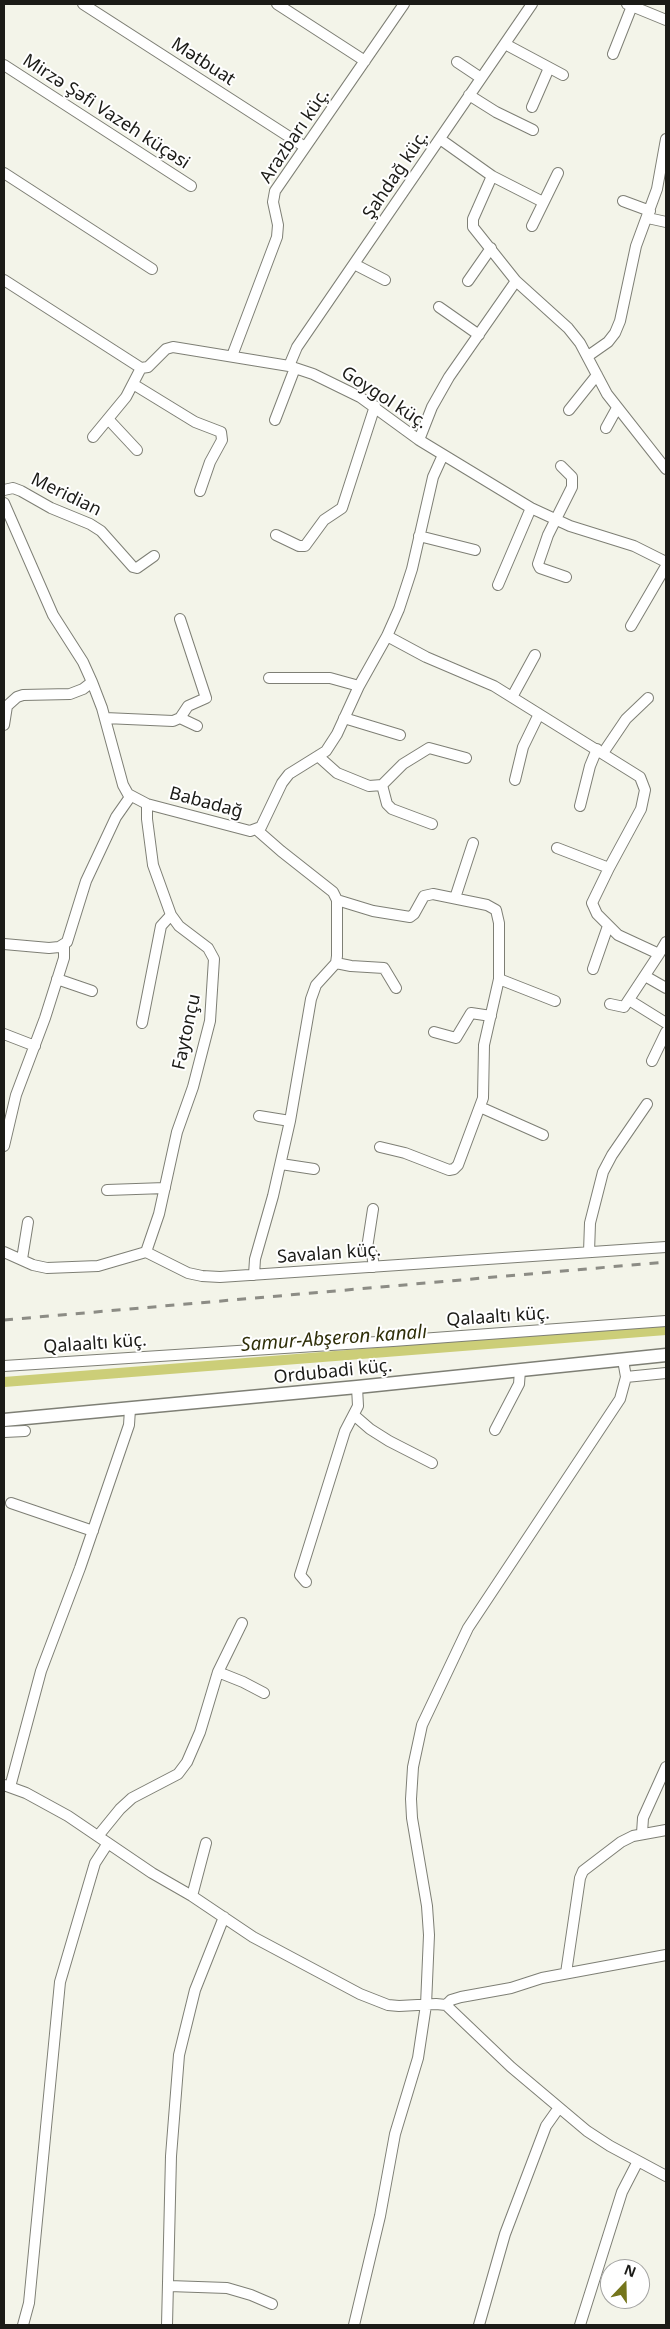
<!DOCTYPE html>
<html>
<head>
<meta charset="utf-8">
<style>
  body { margin:0 }
  #map { position:relative; width:670px; height:2329px; overflow:hidden; background:#f3f4e9; font-family:"Noto Sans",sans-serif }
  canvas { display:block }
  .frame { position:absolute; inset:0; border:5px solid #1b1b17; pointer-events:none }
  .north { position:absolute; left:600px; top:2259px; width:50px; height:50px; box-sizing:border-box; background:#fff; border:1px solid #a4a4a2; border-radius:50%; rotate:21deg; font-size:14px; font-weight:700; line-height:20px; text-align:center; color:#1b1b17 }
  .north::after { content:''; display:block; margin:auto; width:18px; height:22px; background:#75761c; clip-path:polygon(50% 0,100% 100%,50% 72%,0 100%) }
</style>
</head>
<body>
<div id="map">
<canvas width="670" height="2329"></canvas>
<div class="frame"></div>
<div class="north">N</div>
</div>
<script>
const g = document.querySelector('canvas').getContext('2d');
g.lineJoin = 'round';
const shape = rows => new Path2D(rows.map(r => 'M' + r).join(''));
function trace(path, color, width, dash) { g.strokeStyle = color; g.lineWidth = width; g.lineCap = dash ? 'butt' : 'round'; g.setLineDash(dash || []); g.stroke(path); }
function drawText(font, color, halo, rows, align = 'center') {
  g.font = font + ' "Noto Sans",sans-serif'; g.lineWidth = 4; g.setLineDash([]); g.textBaseline = 'middle'; g.strokeStyle = halo; g.fillStyle = color; for (const [text, x, y, turn = 0] of rows) {
    g.save(); g.translate(x, y); g.rotate((+turn || 0) * Math.PI / 180); g.textAlign = isNaN(turn) ? turn : align; if (halo) g.strokeText(text, 0, 0); g.fillText(text, 0, 0); g.restore();
  }
}
trace(shape([
  [4,1382,666,1330]
]), '#ccce78', 10);
const minor = shape([
  [83,4,305,147],
  [277,4,365,61],
  [627,4,666,20],
  [505,44,563,75],
  [613,54,632,6],
  [457,62,481,78],
  [4,65,191,186],
  [469,95,496,112,533,130],
  [532,107,549,68],
  [440,139,492,176,543,202],
  [4,173,152,269],
  [492,176,473,219,473,227,516,281,568,328,580,343,607,394,666,469],
  [623,201,650,211],
  [648,218,666,222],
  [532,226,558,173],
  [354,264,385,280],
  [4,280,141,368,148,367,166,349,173,347,289,366,313,374,360,397,419,440,531,508,570,526,634,546,666,562],
  [468,281,491,248],
  [439,307,479,335],
  [232,356,277,237,278,225,273,202,275,191,404,4],
  [588,356,608,342,615,333,620,321,636,246,657,189,666,139],
  [289,366,297,347,532,4],
  [133,384,195,422,221,432,222,440,210,462,200,491],
  [569,410,597,375],
  [109,420,137,450],
  [275,420,295,368],
  [606,428,617,408],
  [93,437,126,397,141,368],
  [419,440,432,407,449,377,516,281],
  [561,466,572,477,572,487,548,535,538,564,540,568,566,577],
  [4,490,13,488,21,491,51,508,90,524,101,531,133,567,137,568,154,556],
  [4,503,53,615,83,662,92,682,102,708,123,785,128,794,147,804,250,831,261,827,282,783,289,774,326,751,337,734,359,686,387,636,399,609,412,569,433,477,443,455],
  [276,535,299,546,305,546,324,520,342,508,375,406],
  [419,536,475,550],
  [498,585,531,508],
  [631,626,666,566],
  [387,636,426,657,494,686,640,777,645,790,641,809,609,868,592,903,597,914,618,935,659,954,624,1007,610,1004],
  [269,678,330,678,359,686],
  [512,697,535,655],
  [105,718,173,721,180,718,188,706,206,698,180,619],
  [180,718,197,726],
  [344,718,400,735],
  [4,725,7,706,17,697,23,695,70,694,83,689,92,682],
  [603,753,626,719,648,698],
  [318,756,337,773,369,786,382,785,403,764,429,748,466,758],
  [515,780,523,747,539,714],
  [382,785,387,804,392,809,432,824],
  [580,806,590,766,597,749],
  [557,848,609,868],
  [455,898,473,843],
  [337,900,373,911,410,917,414,914,424,896,433,894,487,905,496,910,499,923,499,979,484,1045,483,1098,458,1165,454,1169,449,1170,405,1153,380,1147],
  [4,944,49,948,59,947,67,942,86,881,116,817,130,797],
  [659,954,666,942],
  [336,963,351,966,384,968,396,988],
  [593,969,608,926],
  [645,976,666,988],
  [57,979,92,991],
  [499,979,555,1001],
  [629,1000,666,1023],
  [142,1023,161,926,171,915],
  [434,1032,456,1038,471,1013,491,1016],
  [4,1034,35,1046],
  [652,1061,666,1032],
  [480,1107,543,1135],
  [259,1116,290,1121],
  [4,1146,16,1095,45,1018,64,958,64,945],
  [281,1164,314,1169],
  [107,1190,165,1188],
  [373,1209,367,1248,372,1254,374,1267],
  [4,1252,33,1265,47,1268,98,1266,146,1252,188,1273,202,1276,220,1277,666,1247],
  [146,1252,159,1214,177,1132,193,1087,210,1021,214,959,208,948,179,926,171,915,153,865,147,819,147,804],
  [589,1252,590,1223,603,1172,612,1155,647,1104],
  [22,1259,28,1222],
  [254,1275,255,1259,273,1196,290,1121,311,999,316,985,336,963,337,956,337,900,333,892,281,851,257,830],
  [4,1366,393,1341,666,1321],
  [626,1377,666,1373],
  [355,1416,370,1429,389,1441,432,1463],
  [495,1430,519,1384,520,1370],
  [4,1432,25,1431],
  [11,1503,93,1531],
  [306,1582,300,1575,345,1431,358,1406,357,1387],
  [218,1672,243,1682,264,1693],
  [4,1785,26,1793,68,1816,152,1873,192,1896,253,1937,360,1994,388,2005,399,2006,436,2004,446,2005,511,2067,587,2131,610,2146,666,2176],
  [10,1787,41,1671,80,1568,129,1425,130,1409],
  [642,1833,643,1818,666,1767],
  [98,1836,120,1809,132,1798,178,1774,187,1762,200,1732,218,1672,242,1623],
  [192,1896,206,1843],
  [566,1973,580,1878,583,1871,621,1842,633,1836,666,1830],
  [446,2005,451,2000,461,1997,511,1988,542,1978,666,1955],
  [169,2286,227,2288,251,2295,272,2304],
  [23,2325,29,2303,60,1982,95,1863,108,1843],
  [167,2325,171,2156,179,2055,195,1990,224,1917],
  [354,2325,380,2216,395,2134,418,2058,426,2005,429,1935,427,1906,412,1818,411,1799,413,1767,422,1725,468,1628,620,1399,626,1377,623,1360],
  [479,2325,505,2234,546,2126,558,2109],
  [580,2325,622,2192,638,2161]
]);
const tertiary = shape([
  [4,1420,357,1387,666,1355]
]);
trace(minor, '#7e7f75', 12);
trace(tertiary, '#7e7f75', 15);
trace(minor, '#fff', 10);
trace(tertiary, '#fff', 12);
trace(shape([
  [4,1320,666,1262]
]), '#8c8c85', 3, [9, 9]);
drawText('18px', '#1b1b17', '#fff', [
  ["Mətbuat",203,62,33],
  ["Mirzə Şəfi Vazeh küçəsi",106,112,33],
  ["Arazbarı küç.",295,136,-56],
  ["Şahdağ küç.",396,175,-56],
  ["Goygol küç.",384,398,33],
  ["Meridian",66,495,26],
  ["Babadağ",206,803,15],
  ["Faytonçu",187,1032,-78],
  ["Savalan küç.",329,1254,-4],
  ["Qalaaltı küç.",498,1317,-4],
  ["Qalaaltı küç.",95,1344,-4],
  ["Ordubadi küç.",333,1372,-6]
]);
drawText('italic 19px', '#2f2f09', '#fff', [
  ["Samur-Abşeron kanalı",334,1339,-4]
]);
</script>
</body>
</html>
